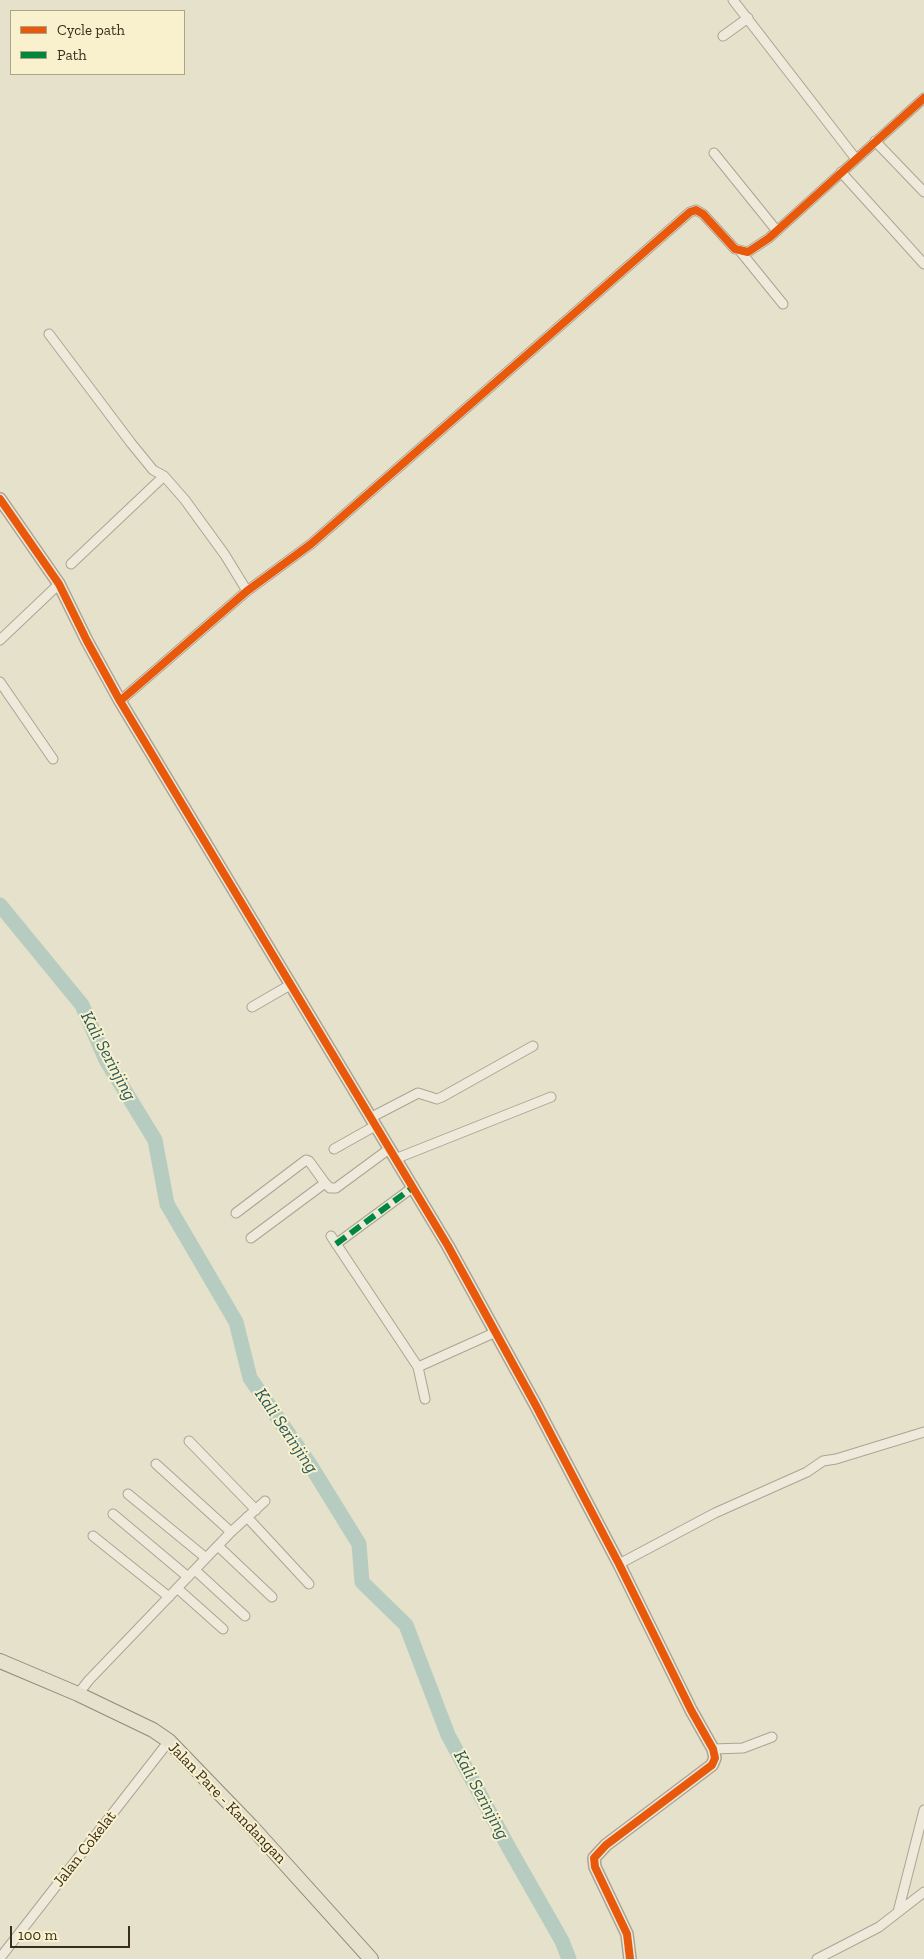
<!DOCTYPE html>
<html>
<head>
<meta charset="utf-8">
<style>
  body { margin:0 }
  #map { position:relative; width:924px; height:1959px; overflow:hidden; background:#e6e1ca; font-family:"Zilla Slab",serif }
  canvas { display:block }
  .legend { position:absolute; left:10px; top:10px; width:175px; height:65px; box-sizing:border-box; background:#f9f1ce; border:1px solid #ada386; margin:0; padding:6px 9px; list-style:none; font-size:15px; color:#3a2d1b }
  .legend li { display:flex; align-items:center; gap:10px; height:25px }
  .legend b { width:25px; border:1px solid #ada386 }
  .scale { position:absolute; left:10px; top:1926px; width:120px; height:22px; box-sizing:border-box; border:2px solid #3a2d1b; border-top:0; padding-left:6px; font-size:15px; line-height:18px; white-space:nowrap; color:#3a2d1b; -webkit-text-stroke:4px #f9f1ce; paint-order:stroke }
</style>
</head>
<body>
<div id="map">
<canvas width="924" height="1959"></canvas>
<ul class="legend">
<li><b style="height:6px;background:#e8590c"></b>Cycle path</li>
<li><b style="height:6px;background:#00873e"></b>Path</li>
</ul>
<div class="scale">100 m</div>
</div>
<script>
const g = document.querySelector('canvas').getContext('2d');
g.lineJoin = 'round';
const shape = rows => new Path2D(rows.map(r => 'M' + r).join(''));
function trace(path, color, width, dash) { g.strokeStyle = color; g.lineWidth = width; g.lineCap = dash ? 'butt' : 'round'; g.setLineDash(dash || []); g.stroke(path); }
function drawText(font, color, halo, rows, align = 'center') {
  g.font = font + ' "Zilla Slab",serif'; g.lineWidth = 4; g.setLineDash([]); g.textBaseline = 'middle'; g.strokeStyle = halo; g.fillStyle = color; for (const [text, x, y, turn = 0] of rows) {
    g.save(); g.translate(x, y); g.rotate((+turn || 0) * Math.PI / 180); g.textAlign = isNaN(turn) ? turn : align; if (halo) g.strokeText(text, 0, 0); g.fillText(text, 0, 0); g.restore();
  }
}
trace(shape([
  [0,905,82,1005,106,1060,155,1140,167,1204,236,1322,250,1378,309,1463,359,1544,362,1582,406,1625,448,1735,509,1848,562,1941,569,1959]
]), '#b6ccc1', 15);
const minor = shape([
  [733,0,856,159],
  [723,36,748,18],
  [875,141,924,192],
  [714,153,777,231],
  [841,172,924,264],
  [740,251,783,304],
  [49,334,131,443,153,470,164,476,185,500,225,555,247,591],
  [71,564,164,476],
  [0,640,59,584],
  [0,682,53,759],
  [120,701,247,591,311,544,690,212,696,210,703,214,735,249,748,252,769,238,924,98],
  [252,1007,290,985],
  [370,1118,418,1093,437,1099,442,1097,533,1046],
  [334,1149,375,1126],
  [395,1159,551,1097],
  [236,1213,306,1160,309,1161,325,1183],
  [331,1236,418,1367,425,1399],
  [251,1238,325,1183,330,1188,336,1188,389,1149],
  [336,1244,412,1188],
  [418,1367,496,1332],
  [189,1441,256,1510],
  [156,1464,231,1532],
  [128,1494,206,1558],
  [113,1514,188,1577],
  [247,1517,309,1584],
  [93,1536,169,1597],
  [218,1546,272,1597],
  [619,1564,715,1513,807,1472,823,1461,836,1459,924,1432],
  [195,1570,245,1616],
  [177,1588,223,1629],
  [78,1694,89,1680,231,1532,265,1501],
  [713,1749,743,1748,772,1737],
  [898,1912,924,1810],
  [0,1958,169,1741],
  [817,1959,879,1927,924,1892]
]);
const tertiary = shape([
  [0,499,59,584,87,641,120,701,448,1246,535,1404,619,1564,691,1710,713,1749,715,1758,712,1765,606,1845,594,1858,595,1867,627,1934,630,1959]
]);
const primary = shape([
  [0,1661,78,1694,153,1730,169,1741,252,1827,371,1959]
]);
trace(minor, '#aba494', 11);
trace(tertiary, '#aba494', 14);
trace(primary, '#908a7a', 16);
trace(minor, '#edeadc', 9);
trace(tertiary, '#edeadc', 11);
trace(primary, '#e6e1cd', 14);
trace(shape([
  [336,1244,412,1188]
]), '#00873e', 6, [12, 6]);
trace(shape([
  [0,499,59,584,87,641,120,701,448,1246,535,1404,619,1564,691,1710,713,1749,715,1758,712,1765,606,1845,594,1858,595,1867,627,1934,630,1959],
  [120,701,247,591,311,544,690,212,696,210,703,214,735,249,748,252,769,238,924,98]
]), '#e8590c', 8);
drawText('16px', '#3a2d1b', '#f9f1ce', [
  ["Jalan Pare - Kandangan",227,1803,46],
  ["Jalan Cokelat",85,1849,-52]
]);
drawText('italic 18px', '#285a5c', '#f9f1ce', [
  ["Kali Serinjing",108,1056,62],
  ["Kali Serinjing",286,1431,56],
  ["Kali Serinjing",481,1795,62]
]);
</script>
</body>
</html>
